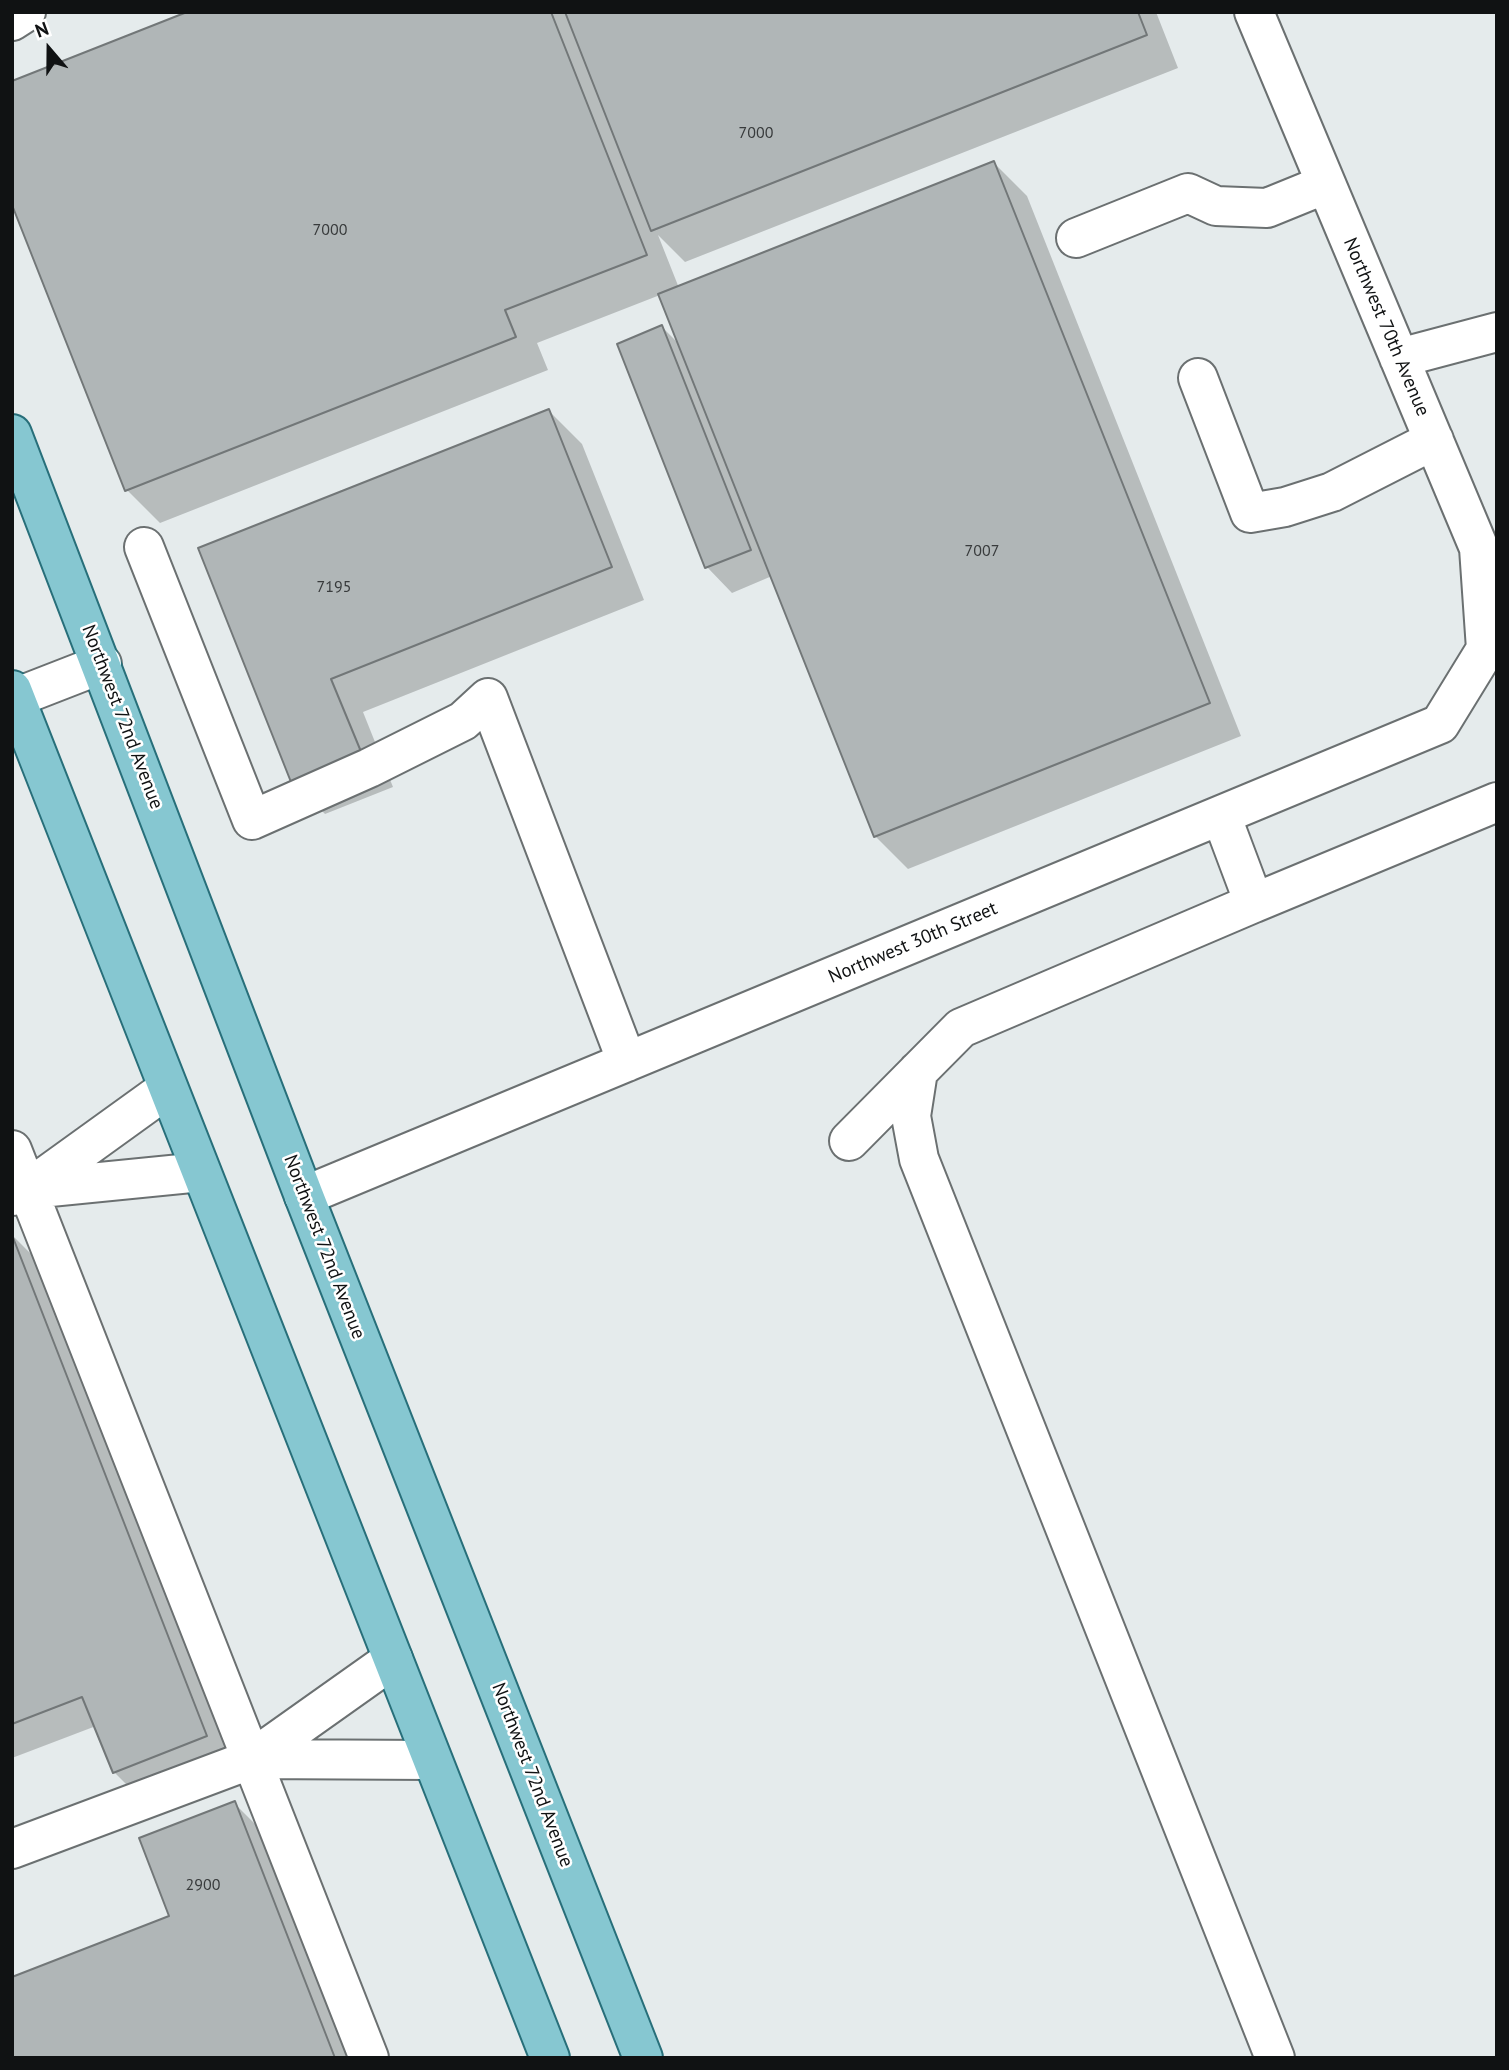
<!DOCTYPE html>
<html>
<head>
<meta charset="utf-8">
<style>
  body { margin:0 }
  #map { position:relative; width:1509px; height:2070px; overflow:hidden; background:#e5ebec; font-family:"PT Sans",sans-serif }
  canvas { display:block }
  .frame { position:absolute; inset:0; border:14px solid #101213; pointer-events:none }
  .north { position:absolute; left:14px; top:14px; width:70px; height:70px; -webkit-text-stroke:5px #fff; paint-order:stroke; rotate:340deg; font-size:19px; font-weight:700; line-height:28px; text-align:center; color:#101213 }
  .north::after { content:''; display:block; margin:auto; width:24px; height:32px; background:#101213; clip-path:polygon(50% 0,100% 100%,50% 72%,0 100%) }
</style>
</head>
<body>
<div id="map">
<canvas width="1509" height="2070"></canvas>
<div class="frame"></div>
<div class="north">N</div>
</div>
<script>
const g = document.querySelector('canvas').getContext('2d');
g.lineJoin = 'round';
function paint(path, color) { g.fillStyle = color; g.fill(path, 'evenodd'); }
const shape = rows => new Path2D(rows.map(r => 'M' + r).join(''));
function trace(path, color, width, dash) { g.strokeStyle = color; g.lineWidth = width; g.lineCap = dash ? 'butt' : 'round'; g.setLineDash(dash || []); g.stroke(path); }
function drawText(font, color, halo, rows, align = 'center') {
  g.font = font + ' "PT Sans",sans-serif'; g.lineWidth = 5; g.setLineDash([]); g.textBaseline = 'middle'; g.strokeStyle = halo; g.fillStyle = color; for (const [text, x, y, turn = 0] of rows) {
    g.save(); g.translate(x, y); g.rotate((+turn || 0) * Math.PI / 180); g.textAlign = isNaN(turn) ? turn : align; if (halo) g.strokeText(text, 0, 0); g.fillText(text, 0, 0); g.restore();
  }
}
paint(shape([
  [191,12,1156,12,1178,68,685,262,658,235,679,288,994,163,1027,196,1241,736,908,869,875,836,772,576,732,593,707,567,619,345,662,327,681,346,660,295,537,343,548,370,160,523,127,490,12,200],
  [549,411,582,444,644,600,363,712,393,787,325,814,293,781,200,549],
  [12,1235,36,1259,231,1761,139,1797,114,1772,96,1726,12,1758],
  [234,1803,267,1836,353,2058,12,2058,172,1917]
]), '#0003');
const building = shape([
  [187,12,551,12,647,255,505,310,516,337,125,491,12,205,12,81,187,12],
  [565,12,1138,12,1147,35,651,231,565,12],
  [994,161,1210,703,874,837,658,294,994,161],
  [662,325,751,550,705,568,617,344,662,325],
  [549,409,612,567,331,679,362,754,291,782,198,548,549,409],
  [12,1235,207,1736,113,1773,82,1697,12,1724,12,1235],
  [235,1801,335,2058,12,2058,12,1977,169,1916,139,1838,235,1801]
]);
paint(building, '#b0b6b7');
trace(building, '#727778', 2);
const minor = shape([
  [12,21,26,12],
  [1076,238,1188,193,1216,206,1267,208,1326,184],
  [1399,358,1497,332],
  [1198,378,1250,513,1285,507,1332,492,1434,440],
  [144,547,252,820,369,768,463,721,488,698,627,1062],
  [12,699,102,664],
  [1254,903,1497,802],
  [918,1071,911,1116,919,1159,1275,2058],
  [849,1141,961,1028,1254,903,1221,815],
  [12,1150,369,2058],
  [30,1189,201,1172],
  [12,1196,28,1189,168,1088],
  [304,1196,1440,724,1486,649,1479,548,1254,12],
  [252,1759,432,1760],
  [12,1849,252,1759,393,1659]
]);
const major = shape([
  [12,434,304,1196,643,2058],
  [12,690,550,2058]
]);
trace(minor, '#6b7071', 42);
trace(major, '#286f7a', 42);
trace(minor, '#fff', 38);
trace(major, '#86c7d1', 38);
drawText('16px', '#383b3c', null, [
  ["7000",756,133],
  ["7000",330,230],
  ["7007",982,551],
  ["7195",334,587],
  ["2900",203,1885]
]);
drawText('19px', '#101213', '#fff', [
  ["Northwest 70th Avenue",1386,327,67],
  ["Northwest 72nd Avenue",122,717,69],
  ["Northwest 30th Street",913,943,-23],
  ["Northwest 72nd Avenue",324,1247,69],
  ["Northwest 72nd Avenue",532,1775,69]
]);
</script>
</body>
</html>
